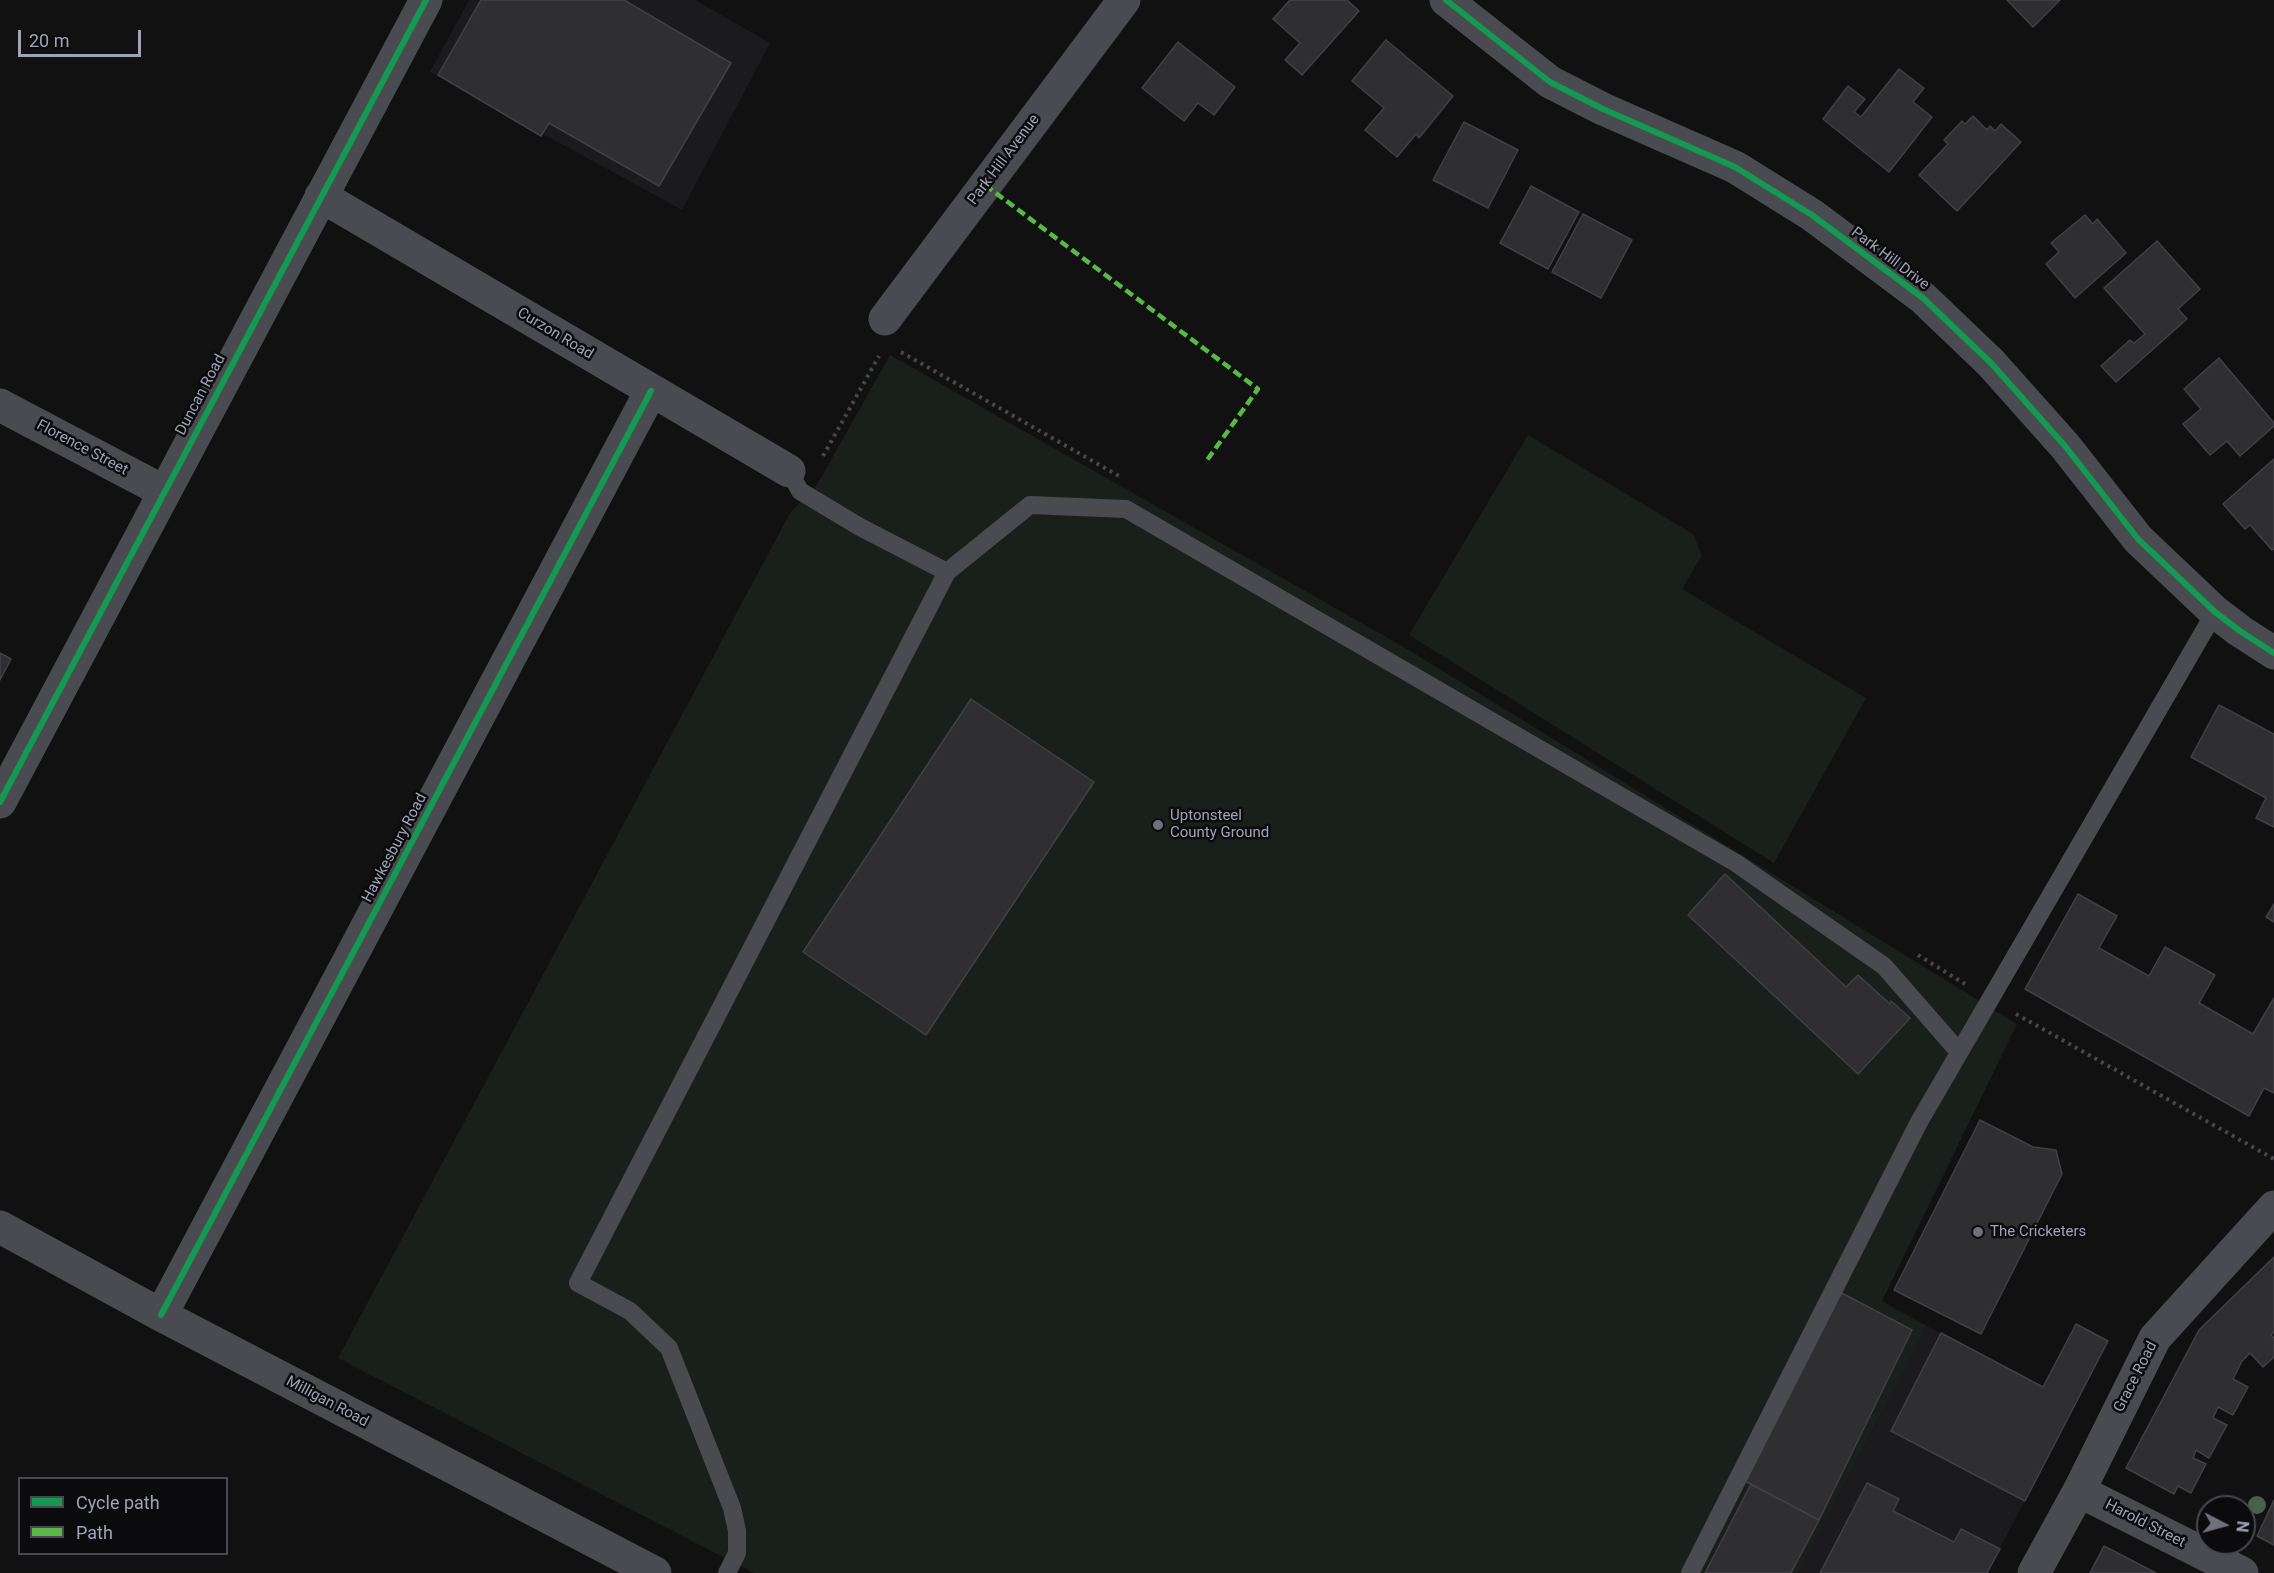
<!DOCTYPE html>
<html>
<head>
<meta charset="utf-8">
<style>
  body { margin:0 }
  #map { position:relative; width:2274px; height:1573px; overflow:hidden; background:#111; font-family:Roboto,sans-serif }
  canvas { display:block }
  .legend { position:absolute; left:18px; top:1477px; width:210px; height:78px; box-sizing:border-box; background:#0b0b0d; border:2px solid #474850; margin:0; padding:8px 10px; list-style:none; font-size:18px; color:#a0a3b4 }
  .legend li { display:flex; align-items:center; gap:12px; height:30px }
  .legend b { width:30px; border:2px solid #474850 }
  .north { position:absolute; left:2196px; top:1495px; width:60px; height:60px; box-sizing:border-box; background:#0b0b0d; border:2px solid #474850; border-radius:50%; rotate:96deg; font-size:16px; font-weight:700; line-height:24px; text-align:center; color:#a0a3b4 }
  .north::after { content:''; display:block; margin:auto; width:21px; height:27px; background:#6e707b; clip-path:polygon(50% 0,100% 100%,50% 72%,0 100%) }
  .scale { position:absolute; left:18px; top:30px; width:123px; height:27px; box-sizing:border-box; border:3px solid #a0a3b4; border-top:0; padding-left:8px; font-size:18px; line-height:21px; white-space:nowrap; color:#a0a3b4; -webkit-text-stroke:4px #0b0b0d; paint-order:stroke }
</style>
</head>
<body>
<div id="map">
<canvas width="2274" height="1573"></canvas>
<ul class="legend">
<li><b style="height:8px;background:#139951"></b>Cycle path</li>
<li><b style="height:8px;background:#58b947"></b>Path</li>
</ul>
<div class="north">N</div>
<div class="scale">20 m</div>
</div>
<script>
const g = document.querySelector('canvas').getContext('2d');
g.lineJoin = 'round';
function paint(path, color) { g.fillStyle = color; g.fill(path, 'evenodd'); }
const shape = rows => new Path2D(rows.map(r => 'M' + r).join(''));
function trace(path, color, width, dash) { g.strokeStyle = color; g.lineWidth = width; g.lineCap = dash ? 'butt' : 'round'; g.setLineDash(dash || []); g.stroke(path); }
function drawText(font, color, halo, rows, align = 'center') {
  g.font = font + ' Roboto,sans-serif'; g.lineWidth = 5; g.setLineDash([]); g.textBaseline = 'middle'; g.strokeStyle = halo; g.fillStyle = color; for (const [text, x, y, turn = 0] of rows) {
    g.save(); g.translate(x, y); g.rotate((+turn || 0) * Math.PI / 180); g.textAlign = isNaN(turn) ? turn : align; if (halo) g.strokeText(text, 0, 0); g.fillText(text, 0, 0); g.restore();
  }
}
paint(shape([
  [469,0,695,0,770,43,682,210,430,72],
  [2076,1324,2108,1341,1987,1573,1798,1573,1927,1326,2043,1387]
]), '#1b1b1d');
paint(shape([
  [890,355,1402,646,2017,1024,1882,1301,1927,1326,1798,1573,754,1573,338,1358,790,513,817,485],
  [1528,435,1693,534,1702,555,1682,589,1866,698,1774,863,1409,635]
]), '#19201b');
const building = shape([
  [481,0,624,0,731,63,659,186,549,123,541,136,438,75,481,0],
  [1290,0,1347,0,1359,11,1302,75,1285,60,1300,43,1273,19,1290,0],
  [2007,0,2060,0,2033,27,2007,0],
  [1386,40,1453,96,1419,138,1416,134,1397,157,1365,130,1384,108,1352,81,1386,40],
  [1178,42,1235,87,1214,115,1198,103,1184,121,1142,88,1178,42],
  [1899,69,1924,88,1913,102,1932,117,1889,172,1823,119,1848,86,1865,99,1854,112,1861,117,1899,69],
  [1973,116,1987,130,1990,126,1995,131,2001,124,2021,142,1957,211,1919,175,1948,144,1944,140,1962,121,1965,124,1973,116],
  [1464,122,1518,150,1488,208,1433,180,1464,122],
  [1531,186,1579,212,1548,269,1500,243,1531,186],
  [1583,214,1632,240,1601,298,1552,272,1583,214],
  [2085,215,2093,224,2097,219,2126,253,2075,298,2046,264,2059,252,2051,243,2085,215],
  [2157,241,2200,289,2178,309,2187,319,2116,382,2101,366,2130,340,2134,343,2145,334,2104,288,2157,241],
  [2219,358,2274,423,2274,426,2240,456,2227,441,2210,455,2183,424,2201,409,2184,389,2219,358],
  [2274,459,2274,549,2272,550,2250,525,2245,529,2223,504,2274,459],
  [0,653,11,659,0,680,0,653],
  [971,699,1094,782,926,1035,803,952,971,699],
  [2219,705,2274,734,2274,827,2256,818,2266,798,2191,757,2219,705],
  [1725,874,1846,987,1858,975,1890,1004,1891,1001,1910,1018,1858,1074,1688,915,1725,874],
  [2078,894,2117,916,2099,948,2149,976,2165,947,2215,975,2199,1003,2253,1034,2274,998,2274,1093,2264,1088,2249,1116,2025,989,2078,894],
  [2274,904,2274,922,2266,917,2274,904],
  [1980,1120,2033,1147,2056,1150,2062,1174,1981,1334,1894,1290,1980,1120],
  [2274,1257,2274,1332,2271,1335,2274,1338,2274,1357,2263,1367,2250,1353,2242,1361,2233,1379,2248,1387,2233,1415,2218,1407,2213,1418,2227,1425,2209,1458,2196,1450,2193,1458,2206,1464,2191,1493,2178,1486,2174,1494,2126,1468,2199,1330,2274,1257],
  [1838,1291,1912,1330,1819,1520,1739,1478,1838,1291],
  [2076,1324,2108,1341,2025,1501,1891,1431,1941,1333,2043,1387,2076,1324],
  [1867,1483,1899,1499,1893,1511,1954,1542,1961,1529,2000,1549,1987,1573,1820,1573,1867,1483],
  [1751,1484,1819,1520,1791,1573,1705,1573,1751,1484],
  [2274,1500,2274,1545,2257,1536,2274,1500],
  [2104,1546,2156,1573,2090,1573,2104,1546]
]);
paint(building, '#2f2f31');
trace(building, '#404045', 1.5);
trace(shape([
  [901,352,1119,476],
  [823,456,879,356],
  [1918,955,1965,984],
  [2016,1014,2274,1159]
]), '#46474c', 4, [3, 4.5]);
trace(shape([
  [947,572,1030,505,1126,509,1736,863,1884,966,1959,1052],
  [727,1573,737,1553,737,1531,732,1508,669,1348,630,1311,578,1283,947,572,860,527,800,491,789,471],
  [1690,1573,1919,1122,2215,612]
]), '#4a4b51', 18);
trace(shape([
  [1446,0,1550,82,1603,109,1735,167,1812,215,1923,298,1991,363,2065,446,2138,539,2215,612,2240,631,2274,653],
  [321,196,789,471],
  [885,319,1124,0],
  [0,405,163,491],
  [0,802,426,0],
  [0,1227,161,1315,655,1573],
  [161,1315,651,391],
  [2079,1491,2242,1573],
  [2034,1573,2079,1491,2155,1338,2274,1207]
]), '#4a4b51', 33);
trace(shape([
  [985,185,1258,389,1205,463]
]), '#58b947', 4.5, [9, 4.5]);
trace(shape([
  [1446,0,1550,82,1603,109,1735,167,1812,215,1923,298,1991,363,2065,446,2138,539,2215,612,2240,631,2274,653],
  [0,802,426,0],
  [161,1315,651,391]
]), '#139951', 6);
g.fillStyle = '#48604d';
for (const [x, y] of [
  [2257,1505]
]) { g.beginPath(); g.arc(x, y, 9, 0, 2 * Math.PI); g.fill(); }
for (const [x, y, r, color] of [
  [1158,825,6,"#6e707b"],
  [1978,1232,6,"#6e707b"]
]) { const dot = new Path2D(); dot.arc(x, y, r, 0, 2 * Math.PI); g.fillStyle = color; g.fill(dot); trace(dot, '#0b0b0d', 2); }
drawText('15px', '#a0a3b4', '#0b0b0d', [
  ["Park Hill Avenue",1004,160,-53],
  ["Park Hill Drive",1890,259,37],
  ["Curzon Road",555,334,31],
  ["Duncan Road",201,395,-62],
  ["Florence Street",82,448,28],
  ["Hawkesbury Road",395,848,-62],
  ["Grace Road",2136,1377,-63],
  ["Milligan Road",327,1402,28],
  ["Harold Street",2145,1524,27]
]);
drawText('15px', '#a0a3b4', '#0b0b0d', [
  ["Uptonsteel",1170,816],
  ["County Ground",1170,833],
  ["The Cricketers",1990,1232]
], 'left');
</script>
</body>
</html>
